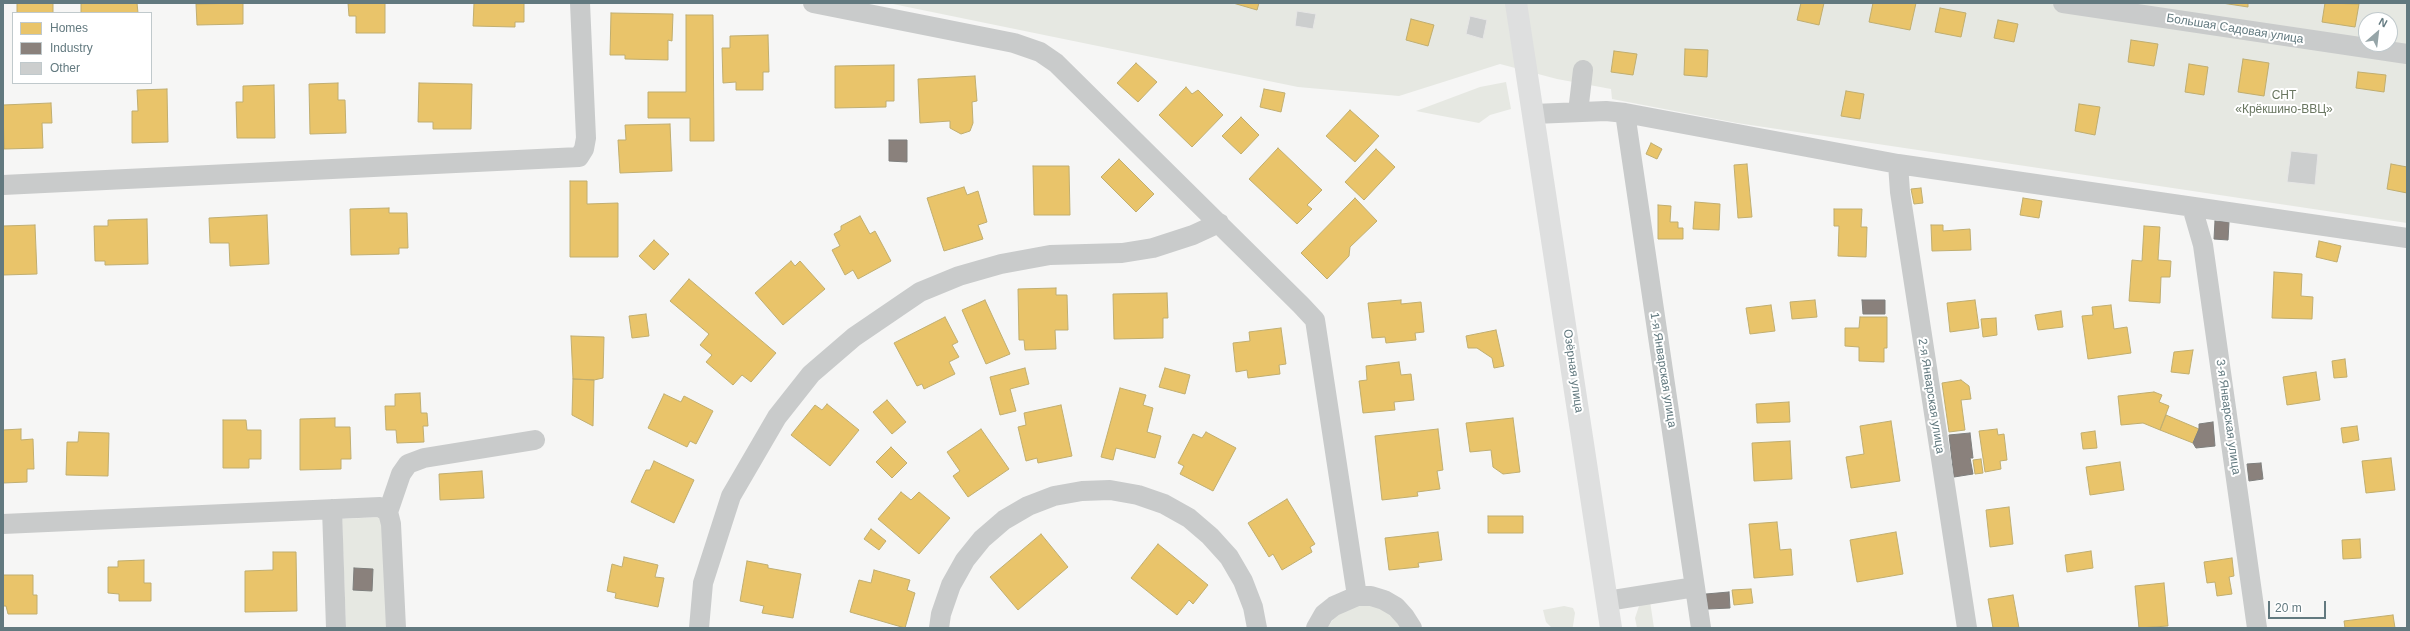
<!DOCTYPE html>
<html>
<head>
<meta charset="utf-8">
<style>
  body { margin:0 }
  #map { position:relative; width:2410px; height:631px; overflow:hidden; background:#f6f6f5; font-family:Helvetica,sans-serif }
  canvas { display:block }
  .frame { position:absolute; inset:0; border:4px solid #62797f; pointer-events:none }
  .legend { position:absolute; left:12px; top:12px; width:140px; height:72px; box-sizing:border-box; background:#fff; border:1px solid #c0c9cc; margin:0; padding:5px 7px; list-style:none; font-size:12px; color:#62797f }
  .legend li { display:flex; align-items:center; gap:8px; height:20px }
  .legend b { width:20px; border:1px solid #c0c9cc }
  .north { position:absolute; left:2358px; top:12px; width:40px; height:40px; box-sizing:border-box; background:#fff; border:1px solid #c0c9cc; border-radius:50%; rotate:28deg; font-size:11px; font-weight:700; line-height:16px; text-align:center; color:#62797f }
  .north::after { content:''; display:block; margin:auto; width:14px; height:18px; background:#96a5a8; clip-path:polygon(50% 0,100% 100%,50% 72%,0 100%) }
  .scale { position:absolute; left:2268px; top:601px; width:58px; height:18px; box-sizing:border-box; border:2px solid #62797f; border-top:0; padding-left:5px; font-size:12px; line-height:14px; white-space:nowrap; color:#62797f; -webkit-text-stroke:3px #fff; paint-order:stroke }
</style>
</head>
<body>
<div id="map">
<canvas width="2410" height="631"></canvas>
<div class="frame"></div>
<ul class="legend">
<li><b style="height:11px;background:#e9c46a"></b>Homes</li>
<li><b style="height:11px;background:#8a817c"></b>Industry</li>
<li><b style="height:11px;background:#cccece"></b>Other</li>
</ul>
<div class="north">N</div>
<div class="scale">20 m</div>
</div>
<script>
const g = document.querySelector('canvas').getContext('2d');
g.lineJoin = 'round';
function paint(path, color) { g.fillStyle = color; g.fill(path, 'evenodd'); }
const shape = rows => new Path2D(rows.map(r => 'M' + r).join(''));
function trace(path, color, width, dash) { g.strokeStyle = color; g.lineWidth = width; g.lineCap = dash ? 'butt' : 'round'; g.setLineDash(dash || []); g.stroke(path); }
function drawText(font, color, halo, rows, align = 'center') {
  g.font = font + ' Helvetica,sans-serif'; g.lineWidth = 4; g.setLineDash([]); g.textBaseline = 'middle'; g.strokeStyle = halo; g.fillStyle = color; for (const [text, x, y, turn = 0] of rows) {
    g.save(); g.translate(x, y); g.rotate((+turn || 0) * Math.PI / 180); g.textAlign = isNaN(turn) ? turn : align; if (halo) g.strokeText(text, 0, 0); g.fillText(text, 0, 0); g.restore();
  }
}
paint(shape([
  [888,3,2407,3,2407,223,1737,123,1612,99,1611,89,1557,79,1500,64,1399,96,1298,87],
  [2366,20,2390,20,2390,44,2366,44],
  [1506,82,1511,109,1490,115,1479,123,1416,111,1480,87],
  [382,517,387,628,346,628,342,519],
  [1650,601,1654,628,1637,628,1635,618,1639,606],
  [1364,605,1378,607,1390,613,1401,628,1327,628,1337,614,1350,607],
  [1564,606,1573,608,1575,613,1573,626,1572,628,1552,628,1546,622,1543,610]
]), '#e6e8e2');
const homes = shape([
  [17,3,53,3,53,13,17,13,17,3],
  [81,3,137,3,138,13,81,13,81,3],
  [243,3,243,24,197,25,196,4,243,3],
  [348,3,385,3,385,33,356,33,356,16,349,16,348,3],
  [474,3,524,3,524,22,515,22,515,27,473,26,474,3],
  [1233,3,1259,3,1257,10,1233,3],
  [1801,3,1824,3,1819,25,1797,20,1801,3],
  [1873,3,1916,3,1910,30,1869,22,1873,3],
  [2222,3,2248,3,2248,7,2222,3],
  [2325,3,2359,4,2355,27,2322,22,2325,3],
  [1940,8,1966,13,1961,37,1935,32,1940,8],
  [611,13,673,14,672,41,668,40,668,60,625,59,625,55,610,55,611,13],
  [686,15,713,15,714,141,690,141,690,118,648,118,648,92,686,92,686,15],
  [1411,19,1434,25,1428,46,1406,40,1411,19],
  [1998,20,2018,24,2014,42,1994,38,1998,20],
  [768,35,769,72,763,72,763,90,736,90,736,82,723,83,722,48,730,48,730,36,768,35],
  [2131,40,2158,44,2154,66,2128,62,2131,40],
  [1685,49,1708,50,1707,77,1684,75,1685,49],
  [1614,51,1637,54,1633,75,1611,72,1614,51],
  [2243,59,2269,63,2264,96,2238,92,2243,59],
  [1136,63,1157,82,1138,102,1117,83,1136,63],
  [2189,64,2208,67,2204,95,2185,92,2189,64],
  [894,65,894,101,886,101,886,107,835,108,835,66,894,65],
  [2358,72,2386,75,2384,92,2356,88,2358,72],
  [975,76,977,101,972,102,973,123,970,131,961,134,950,128,950,121,920,123,918,79,975,76],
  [338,83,338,100,345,100,346,133,310,134,309,84,338,83],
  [419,83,472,84,471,129,433,129,433,122,418,122,419,83],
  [274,85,275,138,237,138,236,102,243,102,243,86,274,85],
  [1186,87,1192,94,1198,90,1223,115,1192,147,1159,115,1186,87],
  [167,89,168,142,132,143,132,111,138,111,137,90,167,89],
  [1264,89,1285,93,1281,112,1260,107,1264,89],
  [1846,91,1864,94,1860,119,1841,116,1846,91],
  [51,103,52,123,42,123,43,148,4,149,3,105,51,103],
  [2079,104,2100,107,2095,135,2075,131,2079,104],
  [1350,110,1379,136,1355,162,1326,136,1350,110],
  [1241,117,1259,135,1241,154,1222,136,1241,117],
  [670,124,672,171,620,173,618,140,626,140,625,125,670,124],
  [1651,143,1662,149,1657,159,1646,154,1651,143],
  [1278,148,1322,190,1307,205,1312,209,1297,224,1249,179,1278,148],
  [1376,149,1395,167,1364,200,1345,182,1376,149],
  [1119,159,1154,194,1136,212,1101,177,1119,159],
  [1747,164,1752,217,1738,218,1734,165,1747,164],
  [2391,164,2407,167,2407,193,2387,189,2391,164],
  [1033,166,1069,166,1070,215,1034,215,1033,166],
  [570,181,587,181,587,204,618,203,618,257,570,257,570,181],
  [964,187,967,195,978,191,987,222,978,225,983,239,944,251,927,198,964,187],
  [1921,188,1923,203,1914,204,1911,189,1921,188],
  [1355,198,1377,221,1350,247,1349,256,1327,279,1301,253,1355,198],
  [2023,198,2042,201,2039,218,2020,215,2023,198],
  [1695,202,1720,204,1719,230,1693,229,1695,202],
  [1658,205,1671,206,1670,222,1678,222,1678,228,1683,228,1683,239,1658,239,1658,205],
  [389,208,389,213,407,213,408,248,399,248,399,254,351,255,350,209,389,208],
  [1834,209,1862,209,1861,227,1867,227,1866,257,1838,256,1839,226,1834,226,1834,209],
  [267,215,269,264,230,266,229,243,210,243,209,218,267,215],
  [860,216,870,234,875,231,891,261,858,279,853,270,845,275,832,250,840,246,834,234,841,230,841,226,860,216],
  [147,219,148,264,105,265,105,261,95,261,94,226,108,226,108,220,147,219],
  [35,225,37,274,3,275,3,226,35,225],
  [1931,225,1943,225,1943,231,1970,229,1971,250,1932,251,1931,225],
  [2144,226,2160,227,2158,260,2171,261,2170,277,2161,277,2160,303,2129,301,2132,260,2142,261,2144,226],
  [654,240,669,254,654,270,639,256,654,240],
  [2319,241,2341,246,2337,262,2316,257,2319,241],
  [791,261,795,266,800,261,825,289,783,325,755,293,791,261],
  [2274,272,2302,274,2301,296,2313,297,2312,319,2272,318,2274,272],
  [689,279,776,353,751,382,742,375,733,385,706,362,712,355,700,345,709,334,670,301,689,279],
  [1056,288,1056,295,1067,295,1068,330,1055,330,1056,349,1025,350,1024,340,1019,340,1018,289,1056,288],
  [1167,293,1168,318,1163,318,1163,338,1114,339,1113,294,1167,293],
  [985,300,1010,354,986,364,962,310,985,300],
  [1401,300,1401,304,1421,302,1424,332,1415,333,1416,340,1386,343,1385,337,1372,338,1368,303,1401,300],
  [1815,300,1817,317,1792,319,1790,302,1815,300],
  [1975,300,1979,328,1950,332,1947,303,1975,300],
  [1771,305,1775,331,1750,334,1746,308,1771,305],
  [2111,305,2114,329,2127,327,2131,353,2088,359,2082,316,2093,315,2092,307,2111,305],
  [2061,311,2063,327,2038,330,2035,315,2061,311],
  [646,314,649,336,632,338,629,316,646,314],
  [945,317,958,342,952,345,959,357,949,362,955,374,924,389,922,384,917,386,894,343,945,317],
  [1860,317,1887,317,1887,348,1884,348,1884,362,1859,361,1859,347,1845,346,1845,328,1859,328,1860,317],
  [1996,318,1997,335,1983,337,1981,319,1996,318],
  [1281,328,1286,364,1279,365,1280,374,1248,378,1247,370,1236,372,1233,343,1250,341,1249,332,1281,328],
  [1496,330,1504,366,1494,368,1492,358,1477,348,1468,348,1466,336,1496,330],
  [571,336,604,337,603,378,594,380,573,379,571,336],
  [2193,350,2189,374,2171,372,2174,352,2193,350],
  [2345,359,2347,377,2334,378,2332,361,2345,359],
  [1399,362,1401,375,1411,374,1414,400,1394,402,1395,410,1363,413,1359,381,1367,380,1366,366,1399,362],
  [1025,368,1029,384,1010,389,1016,411,1000,415,990,377,1025,368],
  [1165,368,1190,375,1185,394,1159,387,1165,368],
  [2316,372,2320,400,2287,405,2283,377,2316,372],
  [573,379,594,380,593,426,572,415,573,379],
  [1961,380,1969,386,1971,399,1961,400,1965,430,1949,432,1942,383,1961,380],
  [1120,388,1146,395,1143,405,1153,408,1147,432,1161,436,1155,458,1116,448,1113,460,1101,457,1120,388],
  [2154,392,2162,395,2159,402,2169,406,2160,430,2143,423,2121,425,2118,396,2154,392],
  [420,393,421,413,427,413,428,426,423,426,424,442,397,443,396,430,386,430,385,406,395,406,395,394,420,393],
  [664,394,681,402,684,396,713,411,696,444,690,441,687,447,648,428,664,394],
  [887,400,906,422,892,434,873,412,887,400],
  [1789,402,1790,422,1757,423,1756,404,1789,402],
  [827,404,859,430,830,466,791,435,815,405,822,410,827,404],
  [1061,405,1072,456,1038,463,1037,458,1026,461,1018,427,1026,425,1024,413,1061,405],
  [2166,415,2199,429,2193,443,2160,430,2166,415],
  [335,418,335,427,350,427,351,459,341,459,341,469,300,470,300,419,335,418],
  [1513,418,1520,472,1503,474,1493,467,1491,450,1470,452,1466,423,1513,418],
  [223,420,246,420,247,430,261,430,261,459,249,459,249,468,223,468,223,420],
  [1891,421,1900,481,1851,488,1846,457,1864,454,1860,426,1891,421],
  [2357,426,2359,440,2343,443,2341,428,2357,426],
  [21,429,21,440,33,439,34,469,27,469,27,482,3,483,3,430,21,429],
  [981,429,1009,469,968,497,953,476,960,471,947,452,981,429],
  [1438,429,1443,470,1437,471,1440,489,1417,492,1418,496,1382,500,1375,436,1438,429],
  [1997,429,1998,435,2004,434,2007,460,2000,461,2001,469,1985,472,1979,431,1997,429],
  [2095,431,2097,448,2083,449,2081,433,2095,431],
  [79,432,109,433,108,476,66,475,67,442,78,442,79,432],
  [1206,432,1236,448,1213,491,1180,474,1184,466,1178,463,1193,434,1202,438,1206,432],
  [1790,441,1792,479,1754,481,1752,443,1790,441],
  [891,447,907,463,892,478,876,462,891,447],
  [2391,458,2395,490,2366,493,2362,461,2391,458],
  [1981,459,1983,473,1975,474,1973,460,1981,459],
  [654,461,694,480,674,523,631,502,646,470,650,470,654,461],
  [2120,462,2124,490,2090,495,2086,467,2120,462],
  [482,471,484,498,440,500,439,474,482,471],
  [901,492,911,500,919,492,950,518,919,554,878,519,901,492],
  [1287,499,1315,544,1310,547,1312,552,1282,570,1273,554,1269,557,1248,523,1287,499],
  [2009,507,2013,544,1990,547,1986,510,2009,507],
  [1488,516,1523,516,1523,533,1488,533,1488,516],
  [1777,522,1780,550,1791,549,1793,575,1754,578,1749,524,1777,522],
  [871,529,886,541,879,550,864,539,871,529],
  [1438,532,1442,560,1418,563,1419,567,1389,570,1385,538,1438,532],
  [1896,532,1903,574,1857,582,1850,540,1896,532],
  [1041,534,1068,567,1018,610,990,577,1041,534],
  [2360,539,2361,558,2343,559,2342,540,2360,539],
  [1158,544,1208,585,1193,604,1189,600,1177,615,1131,578,1158,544],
  [2091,551,2093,568,2067,572,2065,555,2091,551],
  [273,552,296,552,297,611,245,612,245,571,273,570,273,552],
  [624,557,658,565,655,577,664,578,658,607,615,598,616,593,607,591,612,564,622,567,624,557],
  [2232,558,2234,576,2229,577,2232,594,2217,596,2215,582,2207,583,2204,562,2232,558],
  [144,560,144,583,151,583,151,601,119,601,119,594,108,593,108,567,118,567,118,561,144,560],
  [747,561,768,565,768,568,801,574,793,618,762,613,764,606,740,601,747,561],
  [874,570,910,580,907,590,915,593,905,628,850,612,859,580,871,583,874,570],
  [3,575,33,575,33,595,37,595,37,614,8,614,6,606,3,606,3,575],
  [2164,583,2168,626,2139,628,2135,586,2164,583],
  [1751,589,1753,603,1734,605,1732,590,1751,589],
  [2013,595,2019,628,1993,628,1988,599,2013,595],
  [2393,615,2395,628,2345,628,2344,621,2393,615]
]);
paint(homes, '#e9c46a');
trace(homes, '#c0ae70', 1);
const industry = shape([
  [889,140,907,140,907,162,889,161,889,140],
  [2215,221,2229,222,2228,240,2214,239,2215,221],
  [1862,300,1885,300,1885,314,1863,314,1862,300],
  [2213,422,2215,446,2196,448,2193,443,2199,429,2199,424,2213,422],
  [1970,433,1973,458,1970,458,1973,474,1954,477,1949,435,1970,433],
  [2261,463,2263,479,2249,481,2247,464,2261,463],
  [354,568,373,569,372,591,353,590,354,568],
  [1729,592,1730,608,1708,609,1706,594,1729,592]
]);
paint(industry, '#8a817c');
trace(industry, '#7e7f7d', 1);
const building = shape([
  [1297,11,1316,14,1313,29,1295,26,1297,11],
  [1470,16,1487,20,1483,39,1466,34,1470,16],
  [2291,151,2318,154,2315,185,2287,182,2291,151]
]);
paint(building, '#cccece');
trace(building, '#e6e6e5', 1);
trace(shape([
  [813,3,1014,43,1040,52,1056,63,1301,305,1315,320,1357,596],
  [2063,3,2407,54],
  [1578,112,1583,70],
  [1625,113,1701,628],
  [1534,114,1606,111,1625,113,1898,164,2407,238],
  [1898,164,1900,192,1967,628],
  [3,185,579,157,584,149,586,138,580,3],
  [2192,207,2203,245,2257,628],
  [332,509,336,628],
  [388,512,401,474,408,464,424,458,535,440],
  [3,524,380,507,388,512,391,524,396,628],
  [1607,601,1695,587],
  [699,628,703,583,731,496,777,417,811,374,854,337,920,292,959,276,1001,264,1050,255,1122,253,1153,248,1193,235,1219,223],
  [939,628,941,614,951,585,965,560,982,539,1004,520,1028,506,1054,496,1082,491,1110,490,1138,495,1164,504,1189,518,1210,536,1229,557,1243,581,1253,607,1257,628],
  [1316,628,1324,614,1334,606,1357,596,1371,596,1384,600,1396,607,1405,617,1412,628]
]), '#c9cbcb', 20);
trace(shape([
  [1516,3,1611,628]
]), '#dedfdf', 22);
drawText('12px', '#62797f', '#fff', [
  ["Большая Садовая улица",2235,29,9],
  ["1-я Январская улица",1663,370,81],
  ["Озёрная улица",1573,371,82],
  ["2-я Январская улица",1931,396,81],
  ["3-я Январская улица",2228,417,82]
]);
drawText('12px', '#6a7761', '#fff', [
  ["СНТ",2284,96],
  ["«Крёкшино-ВВЦ»",2284,110]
]);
</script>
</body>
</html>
